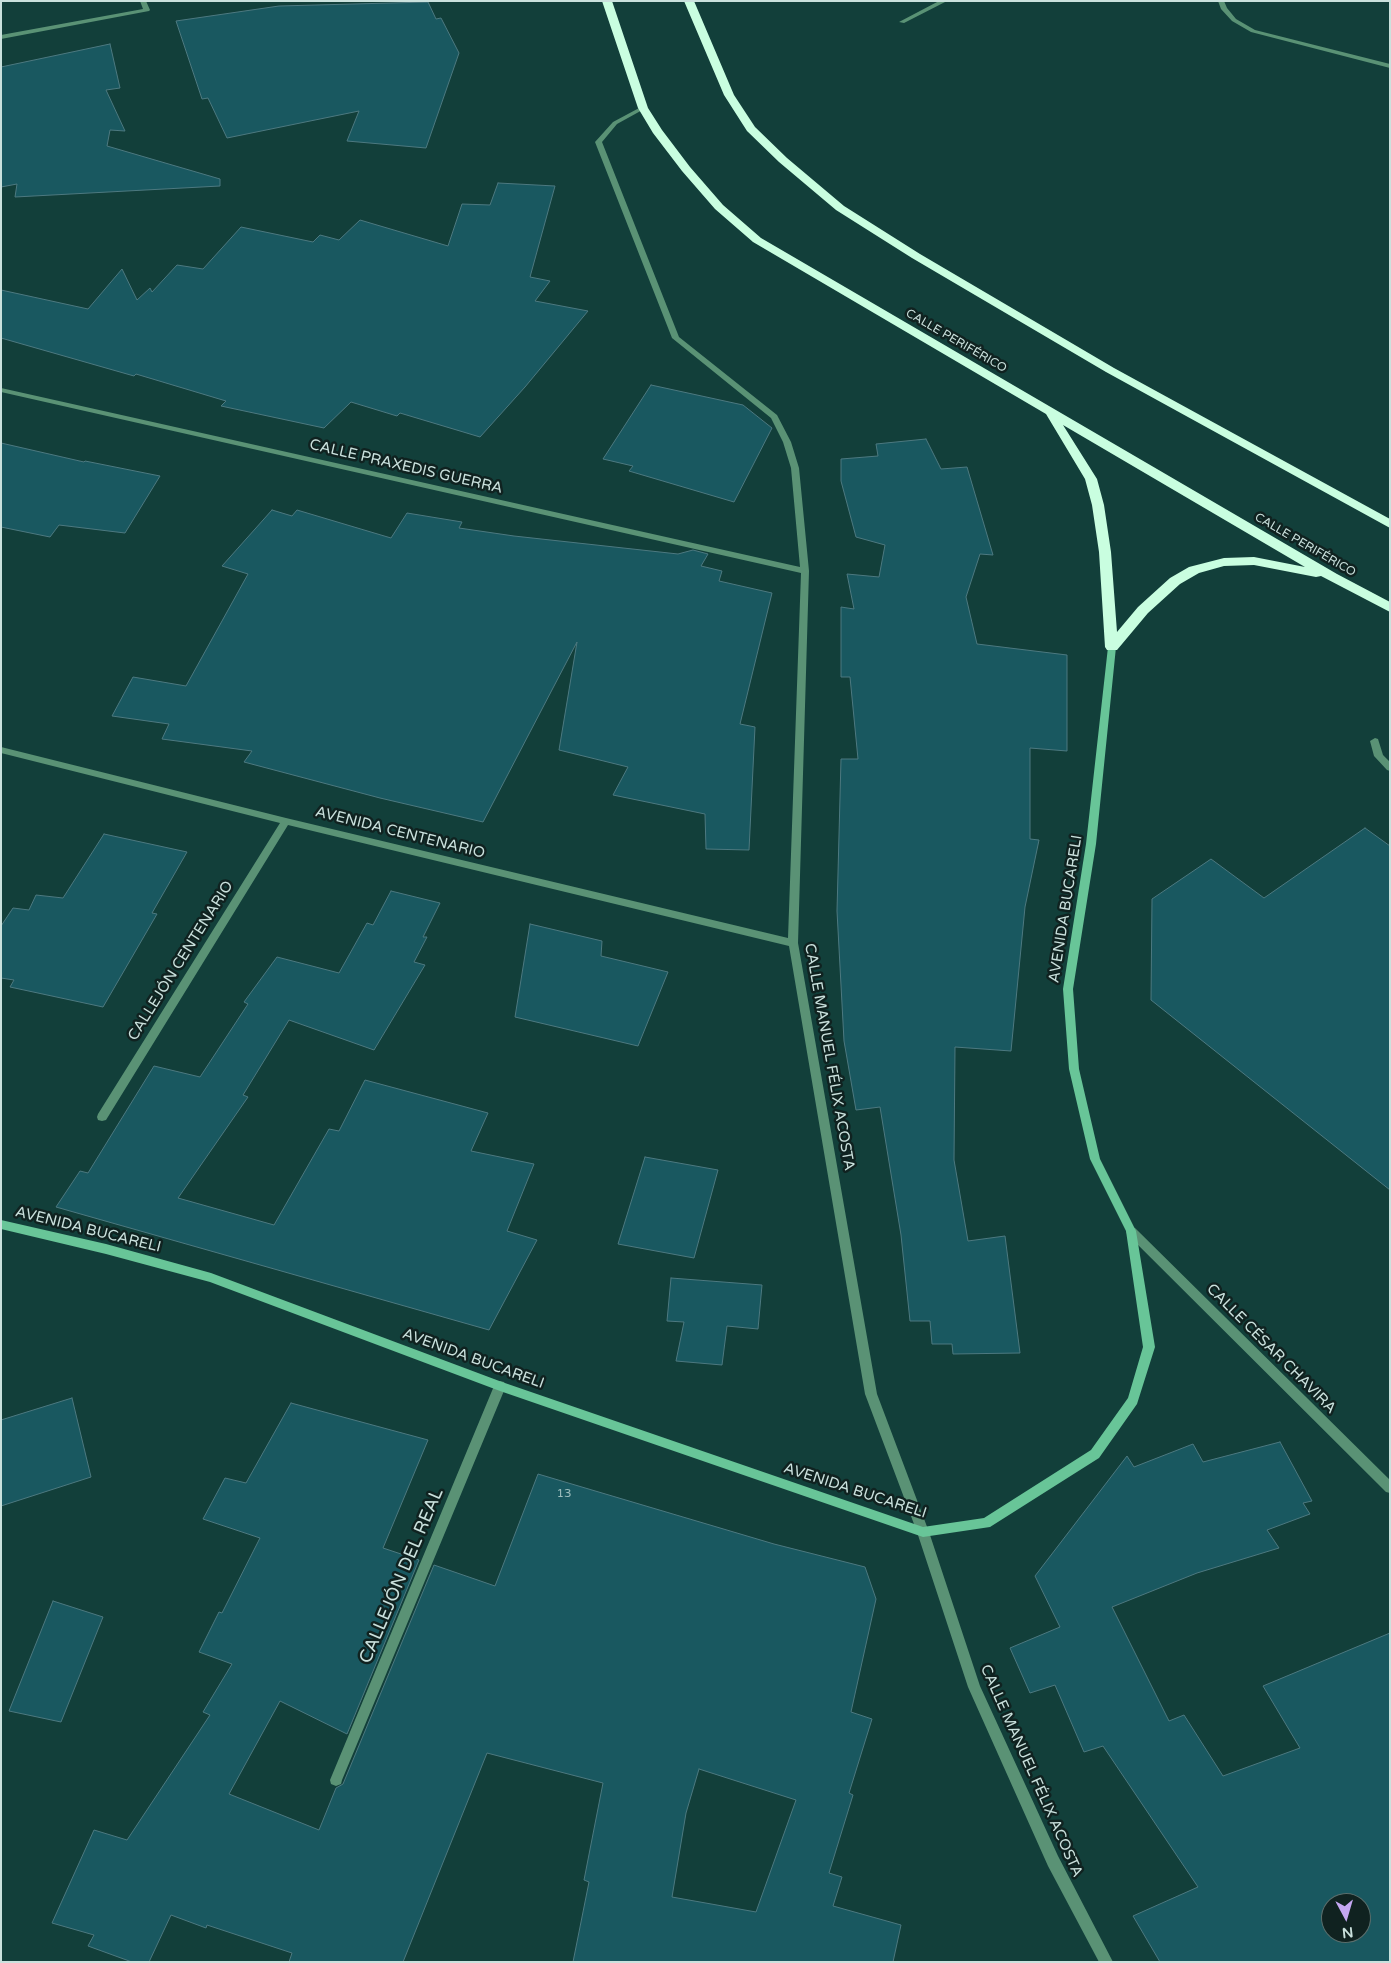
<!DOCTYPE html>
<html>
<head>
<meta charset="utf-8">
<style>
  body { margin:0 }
  #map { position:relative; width:1391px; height:1963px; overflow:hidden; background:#123f3a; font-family:"Varela Round",sans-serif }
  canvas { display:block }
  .frame { position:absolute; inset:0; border:2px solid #cae1dd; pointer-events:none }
  .north { position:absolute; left:1321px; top:1893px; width:50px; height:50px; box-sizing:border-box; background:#102220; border:1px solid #5a6e6c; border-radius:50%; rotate:174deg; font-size:14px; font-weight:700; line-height:20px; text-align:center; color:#cae1dd }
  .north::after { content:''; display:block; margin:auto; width:18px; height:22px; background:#c4a7f1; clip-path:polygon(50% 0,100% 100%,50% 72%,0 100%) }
</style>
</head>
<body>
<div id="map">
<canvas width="1391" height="1963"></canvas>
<div class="frame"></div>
<div class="north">N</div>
</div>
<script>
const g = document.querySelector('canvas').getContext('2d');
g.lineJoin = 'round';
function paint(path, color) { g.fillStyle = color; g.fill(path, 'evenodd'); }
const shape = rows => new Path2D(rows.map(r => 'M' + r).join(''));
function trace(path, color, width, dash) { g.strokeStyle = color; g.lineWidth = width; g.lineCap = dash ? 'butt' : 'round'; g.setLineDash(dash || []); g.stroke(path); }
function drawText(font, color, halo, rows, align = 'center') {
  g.font = font + ' "Varela Round",sans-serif'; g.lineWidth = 5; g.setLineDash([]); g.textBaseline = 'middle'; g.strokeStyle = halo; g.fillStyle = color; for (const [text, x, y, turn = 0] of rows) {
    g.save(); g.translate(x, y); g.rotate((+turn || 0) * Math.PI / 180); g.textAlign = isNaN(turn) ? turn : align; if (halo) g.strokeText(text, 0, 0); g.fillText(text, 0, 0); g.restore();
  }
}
const building = shape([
  [428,2,436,19,441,18,459,53,426,148,347,141,359,111,227,138,208,98,202,99,176,21,279,6,428,2],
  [110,44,120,88,106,90,125,131,110,130,107,146,220,179,220,186,15,197,17,184,1,187,1,67,110,44],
  [498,183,555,186,530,277,550,281,535,301,588,311,525,387,480,437,400,413,397,416,351,402,324,428,221,406,226,401,136,374,134,376,1,338,1,290,88,309,122,269,137,300,150,288,152,292,177,265,203,269,241,227,313,242,320,235,339,240,360,220,448,246,462,204,490,205,498,183],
  [651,385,743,405,772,428,734,502,629,471,633,466,603,459,651,385],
  [926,439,941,469,967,467,993,555,980,554,966,597,977,644,1067,655,1067,751,1030,748,1030,839,1039,840,1025,907,1011,1051,955,1047,954,1160,968,1241,1005,1236,1020,1353,953,1354,952,1344,932,1344,930,1321,910,1321,901,1235,880,1107,856,1110,844,1041,837,911,841,759,858,759,850,677,841,677,841,607,854,609,847,574,879,577,885,545,856,537,841,481,841,459,878,456,876,444,926,439],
  [1,443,84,462,85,461,160,476,125,533,59,525,50,537,1,527,1,443],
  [272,510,292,516,297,510,391,538,407,513,462,522,459,528,514,536,678,554,693,550,708,554,701,566,722,571,719,581,772,593,740,724,755,727,749,850,706,849,705,814,613,795,628,767,559,750,577,642,483,822,380,798,244,762,252,751,162,739,169,724,112,716,133,677,186,686,248,574,222,566,272,510],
  [1365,828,1390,846,1390,1190,1151,1000,1152,899,1211,859,1264,898,1365,828],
  [104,834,187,852,152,913,157,914,103,1007,10,987,14,980,1,978,1,926,13,908,29,910,36,895,63,898,104,834],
  [391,891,440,903,423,937,427,937,414,962,425,965,374,1050,289,1020,243,1095,248,1097,178,1198,274,1225,329,1129,339,1131,365,1080,488,1113,471,1151,534,1164,507,1231,537,1240,489,1330,56,1207,80,1171,88,1173,154,1066,200,1077,248,1004,244,1002,277,957,339,973,367,923,373,925,391,891],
  [530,924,602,941,601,956,668,972,638,1046,515,1017,530,924],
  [645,1157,718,1170,694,1258,618,1244,645,1157],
  [671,1278,762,1285,758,1329,727,1326,722,1365,676,1361,684,1322,667,1321,671,1278],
  [72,1398,91,1477,1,1506,1,1420,72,1398],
  [291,1403,428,1440,383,1548,419,1560,347,1734,280,1701,229,1794,319,1830,336,1788,343,1784,434,1565,495,1586,538,1474,774,1544,865,1567,876,1599,851,1712,872,1719,849,1793,853,1795,829,1873,842,1877,833,1906,901,1925,893,1962,573,1962,589,1882,584,1880,603,1783,487,1753,403,1962,289,1962,292,1953,207,1925,206,1928,171,1915,149,1962,132,1962,88,1946,94,1935,52,1923,94,1830,127,1840,210,1715,203,1712,232,1664,199,1652,219,1612,222,1613,260,1538,203,1519,225,1478,246,1483,291,1403],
  [699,1769,796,1800,756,1912,672,1897,686,1813,699,1769],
  [1280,1442,1312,1501,1303,1503,1310,1514,1267,1530,1279,1548,1197,1573,1112,1607,1169,1721,1184,1715,1223,1776,1300,1748,1263,1686,1390,1633,1390,1962,1160,1962,1133,1916,1198,1887,1103,1746,1084,1752,1055,1685,1030,1693,1010,1648,1060,1627,1035,1576,1127,1456,1134,1467,1193,1444,1203,1462,1280,1442],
  [1331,1903,1361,1903,1361,1933,1331,1933,1331,1903],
  [53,1601,103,1617,61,1722,9,1711,53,1601]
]);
paint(building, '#195860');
trace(building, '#4d7980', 1);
paint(shape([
  [939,1,947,1,904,23,899,22,939,1],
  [1375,738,1378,739,1383,755,1390,762,1390,771,1387,770,1374,756,1370,741,1375,738]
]), '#5a9275');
paint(shape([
  [140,1,146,1,150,10,149,11,1,39,1,35,143,9,140,1],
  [1218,1,1224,1,1227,8,1236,19,1255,30,1390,64,1390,68,1251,32,1232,21,1221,9,1218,1],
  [641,107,646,108,617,124,602,142,679,337,777,415,791,442,799,468,809,571,798,943,877,1394,929,1532,980,1686,1058,1856,1113,1962,1099,1962,1048,1866,968,1687,917,1532,865,1394,789,946,288,825,106,1120,102,1121,98,1120,97,1117,98,1114,280,823,1,753,1,747,286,818,788,938,801,573,1,392,1,388,800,567,791,468,783,442,771,418,672,338,595,142,613,122,641,107],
  [1131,1227,1135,1228,1390,1480,1390,1493,1386,1492,1127,1234,1126,1231,1127,1228,1131,1227],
  [500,1381,504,1382,506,1386,342,1780,341,1784,336,1786,331,1784,330,1780,494,1386,496,1382,500,1381]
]), '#5a9275');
paint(shape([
  [1112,644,1116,647,1096,844,1073,989,1079,1069,1100,1159,1136,1231,1155,1347,1137,1404,1099,1458,990,1527,923,1537,500,1391,210,1282,106,1254,1,1229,1,1220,106,1244,211,1273,502,1382,923,1527,984,1518,1091,1450,1128,1398,1143,1347,1126,1231,1090,1159,1069,1069,1063,989,1086,844,1108,647,1112,644]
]), '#68c598');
paint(shape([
  [602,1,612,1,648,108,662,130,690,167,723,205,761,238,1337,574,1390,602,1390,612,1321,576,1316,577,1254,565,1224,566,1199,573,1180,584,1148,613,1117,650,1107,650,1105,647,1099,552,1092,505,1085,479,1046,414,753,242,715,209,682,171,653,133,638,108,602,1],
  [1063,425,1305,567,1254,557,1224,558,1189,567,1170,578,1138,607,1117,632,1111,552,1104,505,1097,479,1063,425],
  [684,1,694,1,734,95,755,127,787,158,844,206,920,254,1114,368,1390,519,1390,528,1106,372,912,258,836,210,779,162,747,131,724,95,684,1]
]), '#c9fee0');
drawText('12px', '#cae1dd', '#102220', [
  ["CALLE PERIFÉRICO",956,341,30],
  ["CALLE PERIFÉRICO",1305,545,30]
]);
drawText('12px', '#9ebfbe', null, [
  ["13",564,1494]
]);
drawText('15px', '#cae1dd', '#102220', [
  ["CALLE PRAXEDIS GUERRA",406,467,13],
  ["AVENIDA CENTENARIO",400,833,14],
  ["AVENIDA BUCARELI",1066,909,-81],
  ["CALLEJÓN CENTENARIO",181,961,-58],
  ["CALLE MANUEL FÉLIX ACOSTA",829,1057,80],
  ["AVENIDA BUCARELI",88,1230,14],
  ["CALLE CÉSAR CHAVIRA",1271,1349,45],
  ["AVENIDA BUCARELI",473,1359,20],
  ["AVENIDA BUCARELI",855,1491,18],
  ["CALLE MANUEL FÉLIX ACOSTA",1031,1771,66]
]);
drawText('18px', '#cae1dd', '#102220', [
  ["CALLEJÓN DEL REAL",402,1576,-67]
]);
</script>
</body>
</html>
